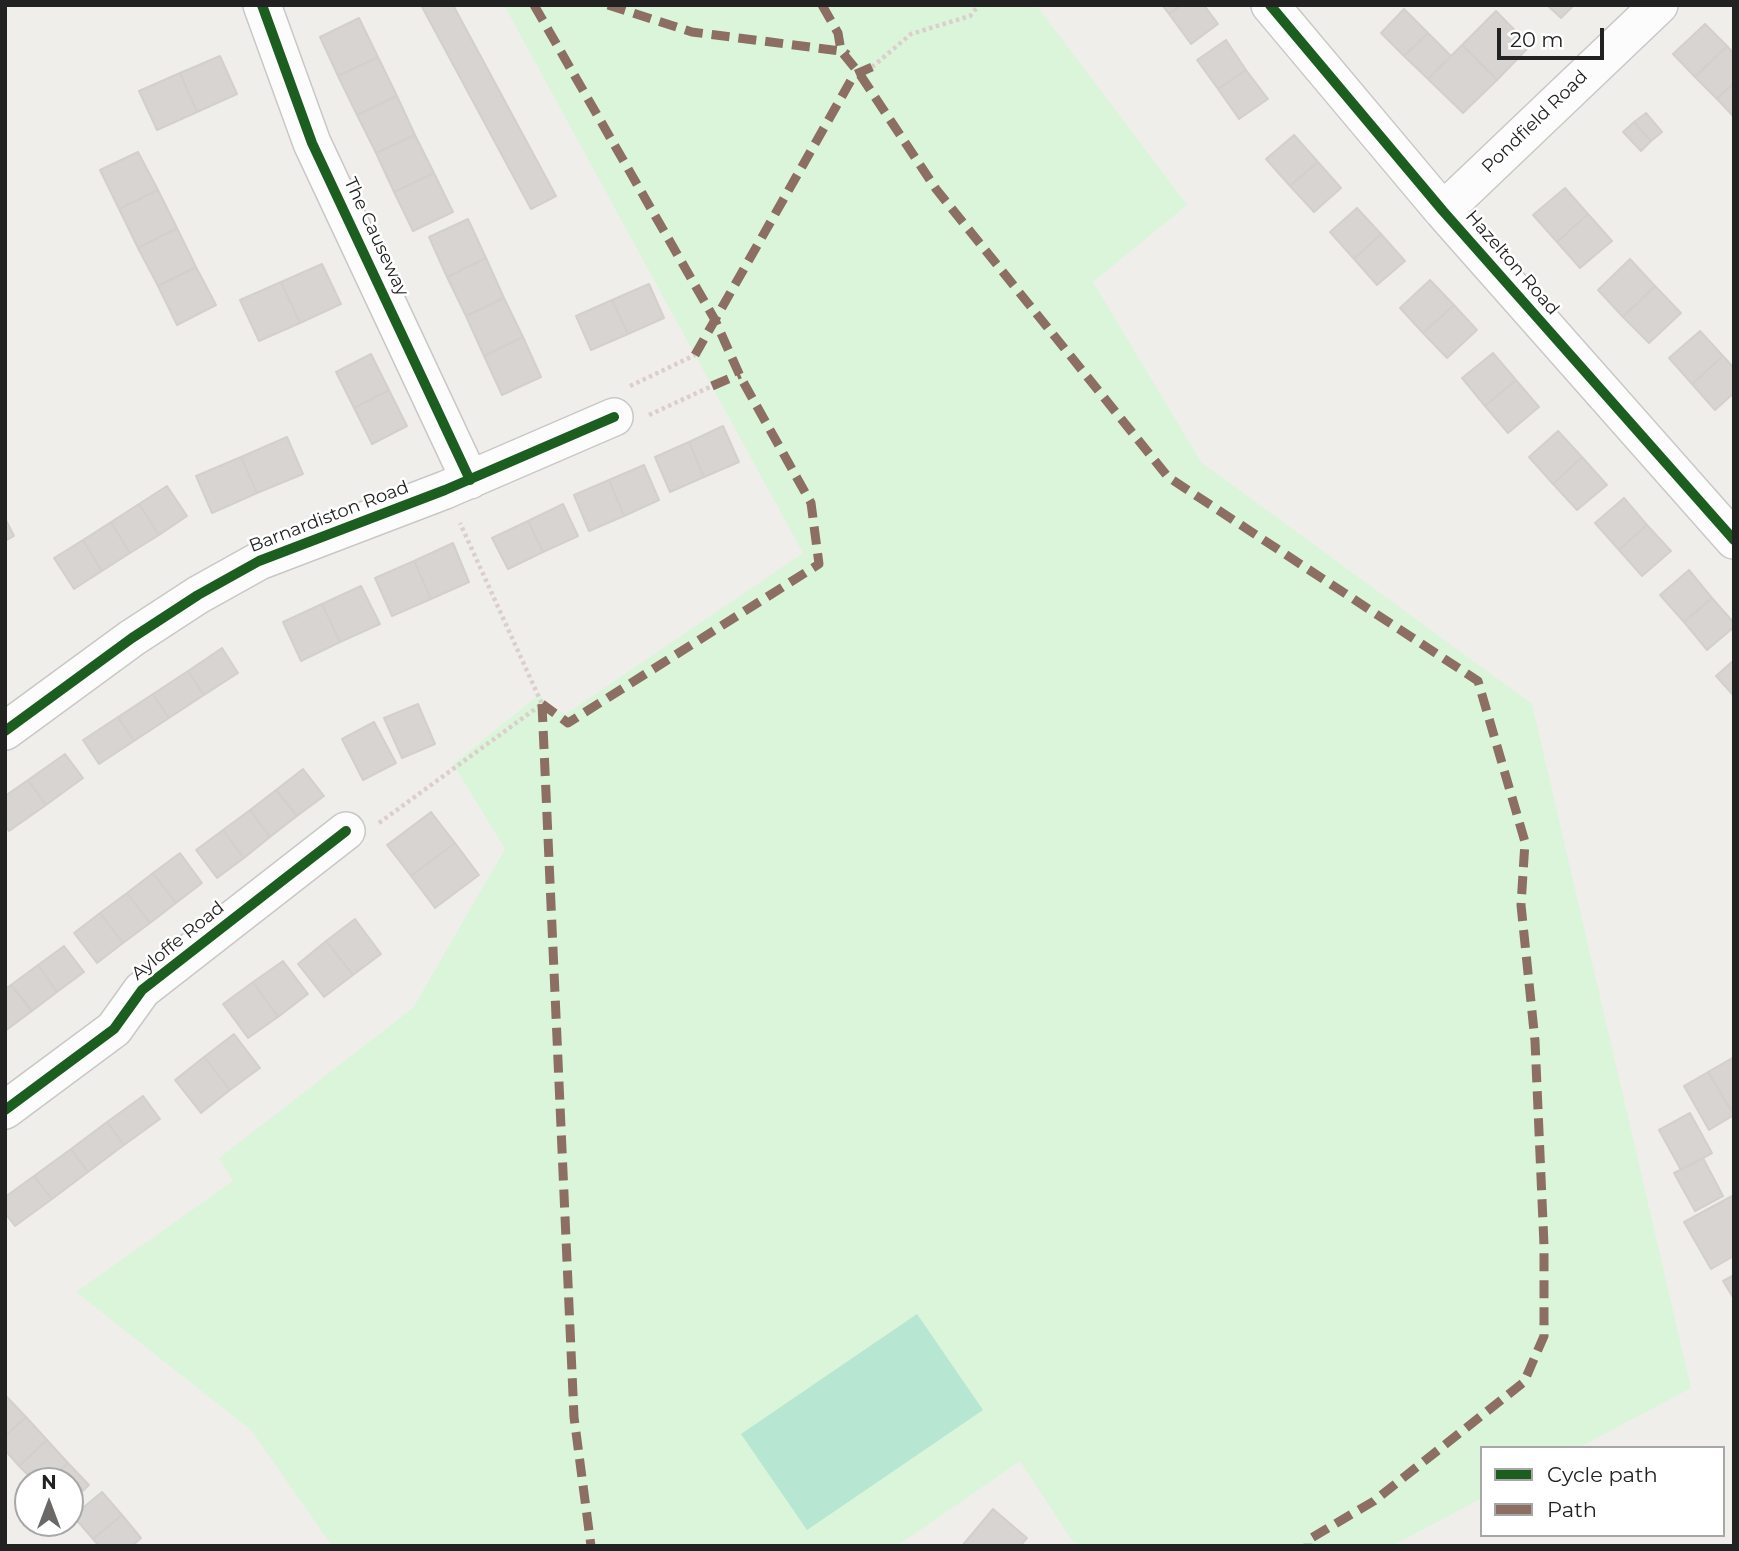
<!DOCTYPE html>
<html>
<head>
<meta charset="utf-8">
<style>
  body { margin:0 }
  #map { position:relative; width:1739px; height:1551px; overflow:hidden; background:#f0eeeb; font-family:Montserrat,sans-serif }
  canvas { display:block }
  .frame { position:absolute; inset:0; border:7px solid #222; pointer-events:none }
  .legend { position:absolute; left:1480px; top:1446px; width:245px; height:91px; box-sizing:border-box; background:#fff; border:2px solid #a7a7a7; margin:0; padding:9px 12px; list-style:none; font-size:21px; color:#222 }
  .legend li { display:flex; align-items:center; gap:14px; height:35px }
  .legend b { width:35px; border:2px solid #a7a7a7 }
  .north { position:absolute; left:14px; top:1467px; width:70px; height:70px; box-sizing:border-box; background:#fff; border:2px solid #a7a7a7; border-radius:50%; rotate:0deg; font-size:19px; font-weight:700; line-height:28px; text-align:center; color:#222 }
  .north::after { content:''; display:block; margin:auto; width:24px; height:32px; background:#6a6968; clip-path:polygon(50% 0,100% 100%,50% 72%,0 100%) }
  .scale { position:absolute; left:1497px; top:28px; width:107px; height:32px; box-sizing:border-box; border:4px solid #222; border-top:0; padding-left:9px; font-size:21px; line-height:24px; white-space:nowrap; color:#222; -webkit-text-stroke:5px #fff; paint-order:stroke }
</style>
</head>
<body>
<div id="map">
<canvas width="1739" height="1551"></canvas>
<div class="frame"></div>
<ul class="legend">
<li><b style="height:9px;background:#1b5e20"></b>Cycle path</li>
<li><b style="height:9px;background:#8d6e63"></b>Path</li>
</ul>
<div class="north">N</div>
<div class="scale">20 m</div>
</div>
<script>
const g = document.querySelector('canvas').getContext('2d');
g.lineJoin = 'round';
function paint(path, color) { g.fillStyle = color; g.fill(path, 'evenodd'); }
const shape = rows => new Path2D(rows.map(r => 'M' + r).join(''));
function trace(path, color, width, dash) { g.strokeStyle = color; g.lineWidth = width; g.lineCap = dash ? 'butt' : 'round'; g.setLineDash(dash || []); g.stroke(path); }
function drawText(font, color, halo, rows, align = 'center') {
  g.font = font + ' Montserrat,sans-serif'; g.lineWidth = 5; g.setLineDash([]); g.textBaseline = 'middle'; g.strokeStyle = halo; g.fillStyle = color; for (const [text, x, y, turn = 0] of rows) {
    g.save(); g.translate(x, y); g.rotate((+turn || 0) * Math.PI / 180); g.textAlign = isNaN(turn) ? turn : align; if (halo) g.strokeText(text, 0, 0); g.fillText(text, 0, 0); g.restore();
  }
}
paint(shape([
  [504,5,1036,5,1187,205,1093,282,1201,462,1532,704,1691,1388,1578,1448,1482,1448,1482,1498,1392,1546,1081,1546,1071,1539,1020,1461,897,1546,332,1546,251,1430,76,1292,233,1181,219,1158,413,1008,505,849,453,764,540,694,548,707,566,714,803,553]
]), '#daf5da');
paint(shape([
  [917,1314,983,1410,807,1530,741,1434]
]), '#b7e6d2');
const building = shape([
  [421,5,453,5,556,196,531,209,421,5],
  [1162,5,1181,5,1169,14,1162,5],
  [1181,5,1204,5,1218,24,1191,44,1169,14,1181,5],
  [1547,5,1574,5,1561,18,1547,5],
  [1404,9,1428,33,1404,56,1381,33,1404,9],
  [1496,11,1530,46,1497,80,1462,45,1496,11],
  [359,18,378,57,338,76,320,37,359,18],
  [1705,24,1727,46,1695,77,1673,54,1705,24],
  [1428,33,1451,56,1428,79,1404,56,1428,33],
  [1226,40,1246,70,1218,89,1197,60,1226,40],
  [1462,45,1497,80,1463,113,1428,79,1462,45],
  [1727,46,1734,54,1734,83,1717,99,1695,77,1727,46],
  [220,56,237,94,197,112,180,73,220,56],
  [378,57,397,96,357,115,338,76,378,57],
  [1246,70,1268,99,1239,119,1218,89,1246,70],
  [180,73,197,112,157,130,139,91,180,73],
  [1734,83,1734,117,1717,99,1734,83],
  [397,96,415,135,376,153,357,115,397,96],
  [1646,113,1662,132,1651,141,1634,122,1646,113],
  [1634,122,1651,141,1641,151,1623,132,1634,122],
  [415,135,434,173,394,192,376,153,415,135],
  [1294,135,1318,162,1290,186,1266,159,1294,135],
  [138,152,158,190,119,209,100,170,138,152],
  [1318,162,1341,188,1314,212,1290,186,1318,162],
  [434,173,453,212,413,231,394,192,434,173],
  [1565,188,1588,214,1557,242,1533,215,1565,188],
  [158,190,177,228,138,248,119,209,158,190],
  [1357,208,1381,234,1354,259,1330,232,1357,208],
  [1588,214,1612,241,1580,268,1557,242,1588,214],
  [468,219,486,258,447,277,429,237,468,219],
  [177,228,196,267,158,286,138,248,177,228],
  [1381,234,1405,261,1377,285,1354,259,1381,234],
  [486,258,504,298,466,316,447,277,486,258],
  [1630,259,1655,286,1623,317,1598,290,1630,259],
  [322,264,341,304,300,323,281,282,322,264],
  [196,267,216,305,177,325,158,286,196,267],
  [1430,280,1454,305,1423,333,1400,308,1430,280],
  [281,282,300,323,259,341,240,300,281,282],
  [649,284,664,318,628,334,612,300,649,284],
  [1655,286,1681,313,1649,343,1623,317,1655,286],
  [504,298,523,337,484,356,466,316,504,298],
  [612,300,628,334,591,350,576,316,612,300],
  [1454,305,1477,330,1447,358,1423,333,1454,305],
  [1700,331,1723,356,1692,384,1669,358,1700,331],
  [523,337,541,377,502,395,484,356,523,337],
  [1493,353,1516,380,1485,406,1462,378,1493,353],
  [371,354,389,390,354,408,336,372,371,354],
  [1723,356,1734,368,1734,393,1715,410,1692,384,1723,356],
  [1516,380,1539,407,1508,433,1485,406,1516,380],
  [389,390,407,426,372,444,354,408,389,390],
  [723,426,739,462,704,477,689,442,723,426],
  [1558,431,1582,457,1553,484,1529,457,1558,431],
  [287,437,303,474,257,493,241,457,287,437],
  [689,442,704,477,670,492,655,457,689,442],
  [241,457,257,493,212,513,196,476,241,457],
  [1582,457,1607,485,1577,510,1553,484,1582,457],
  [644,465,659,500,624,516,609,480,644,465],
  [609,480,624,516,589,531,574,495,609,480],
  [167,486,187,516,159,535,139,504,167,486],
  [1624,498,1647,525,1619,550,1595,523,1624,498],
  [139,504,159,535,130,553,111,522,139,504],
  [563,504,578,536,543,552,528,521,563,504],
  [5,518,14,536,5,541,5,518],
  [528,521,543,552,508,569,492,538,528,521],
  [111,522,130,553,102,571,83,540,111,522],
  [1647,525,1671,551,1642,576,1619,550,1647,525],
  [83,540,102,571,74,589,54,558,83,540],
  [453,543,469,582,431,599,414,561,453,543],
  [414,561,431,599,392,616,375,578,414,561],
  [1689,570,1712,598,1684,622,1660,595,1689,570],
  [361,586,380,624,340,642,322,604,361,586],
  [1712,598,1734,623,1734,627,1707,650,1684,622,1712,598],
  [322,604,340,642,301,661,283,622,322,604],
  [222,648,238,673,204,695,188,671,222,648],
  [1734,660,1734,696,1716,676,1734,660],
  [188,671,204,695,169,718,153,694,188,671],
  [153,694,169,718,134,741,118,717,153,694],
  [418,704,435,744,402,758,384,718,418,704],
  [118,717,134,741,99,764,83,740,118,717],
  [374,722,396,763,363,780,342,739,374,722],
  [65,754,83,778,46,805,28,780,65,754],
  [303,769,324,796,297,816,276,790,303,769],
  [28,780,46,805,9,831,5,825,5,796,28,780],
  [276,790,297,816,270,837,250,810,276,790],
  [250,810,270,837,244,858,223,830,250,810],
  [431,812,455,843,411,876,387,845,431,812],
  [223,830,244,858,217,878,196,850,223,830],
  [455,843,479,875,435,908,411,876,455,843],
  [180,853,202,883,176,903,153,873,180,853],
  [153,873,176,903,150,923,127,893,153,873],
  [127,893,150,923,123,943,100,913,127,893],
  [100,913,123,943,97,963,74,933,100,913],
  [355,919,381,954,353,975,326,941,355,919],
  [326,941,353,975,324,997,298,964,326,941],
  [64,946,84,972,57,992,38,965,64,946],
  [283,961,308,994,278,1017,253,982,283,961],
  [38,965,57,992,32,1011,11,985,38,965],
  [253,982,278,1017,248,1038,223,1004,253,982],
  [11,985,32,1011,5,1031,5,989,11,985],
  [234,1034,260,1068,230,1090,204,1057,234,1034],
  [204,1057,230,1090,201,1113,175,1080,204,1057],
  [1734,1057,1734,1115,1708,1072,1734,1057],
  [1708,1072,1734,1115,1709,1130,1684,1086,1708,1072],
  [143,1096,160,1119,124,1145,107,1122,143,1096],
  [1690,1113,1712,1153,1681,1170,1659,1130,1690,1113],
  [107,1122,124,1145,88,1172,71,1149,107,1122],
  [71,1149,88,1172,52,1199,34,1176,71,1149],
  [1703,1158,1723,1196,1695,1211,1674,1173,1703,1158],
  [34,1176,52,1199,15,1226,5,1213,5,1197,34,1176],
  [1734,1195,1734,1256,1711,1269,1684,1222,1734,1195],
  [1734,1275,1734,1299,1723,1281,1734,1275],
  [5,1395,26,1417,5,1436,5,1395],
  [26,1417,47,1440,19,1466,5,1450,5,1436,26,1417],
  [47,1440,68,1463,48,1481,34,1481,19,1466,47,1440],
  [68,1463,89,1485,70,1503,70,1481,48,1481,68,1463],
  [102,1492,122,1515,93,1539,73,1516,102,1492],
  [993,1509,1027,1538,1020,1546,962,1546,993,1509],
  [122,1515,141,1538,132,1546,99,1546,93,1539,122,1515]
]);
paint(building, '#d7d4d2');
trace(building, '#d3d0cc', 2);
const minor = shape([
  [262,5,312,143,470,480],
  [1270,5,1443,211,1734,540],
  [1443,211,1659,5],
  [5,731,132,638,198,595,259,561,445,490,614,417],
  [5,1110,114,1029,142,990,346,831]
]);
trace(minor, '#c9c8c7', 40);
trace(shape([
  [872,67,911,34,970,16,979,5],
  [630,386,695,355],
  [649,415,712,386],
  [379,823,542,704,460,523]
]), '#dccecd', 4.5, [3.5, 3.5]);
trace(minor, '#fdfcfc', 37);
trace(shape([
  [534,5,715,320,741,378,811,503,819,564,568,723,542,704],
  [608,5,692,32,841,51,848,55],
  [822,5,838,33,841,51,859,73,936,189,1168,477,1478,681,1525,842,1521,905,1535,1041,1544,1245,1544,1336,1524,1382,1374,1501,1308,1540,1308,1546],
  [695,355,854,75,872,67],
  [712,386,740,374],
  [542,704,574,1417,591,1546]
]), '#8d6e63', 9, [18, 9]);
trace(shape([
  [262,5,312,143,470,480],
  [1270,5,1443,211,1734,540],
  [5,731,132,638,198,595,259,561,445,490,614,417],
  [5,1110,114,1029,142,990,346,831]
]), '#1b5e20', 10);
drawText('18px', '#222', '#fff', [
  ["Pondfield Road",1535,122,-44],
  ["The Causeway",376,237,65],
  ["Hazelton Road",1512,263,49],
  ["Barnardiston Road",329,517,-21],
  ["Ayloffe Road",178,941,-39]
]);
</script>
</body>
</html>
